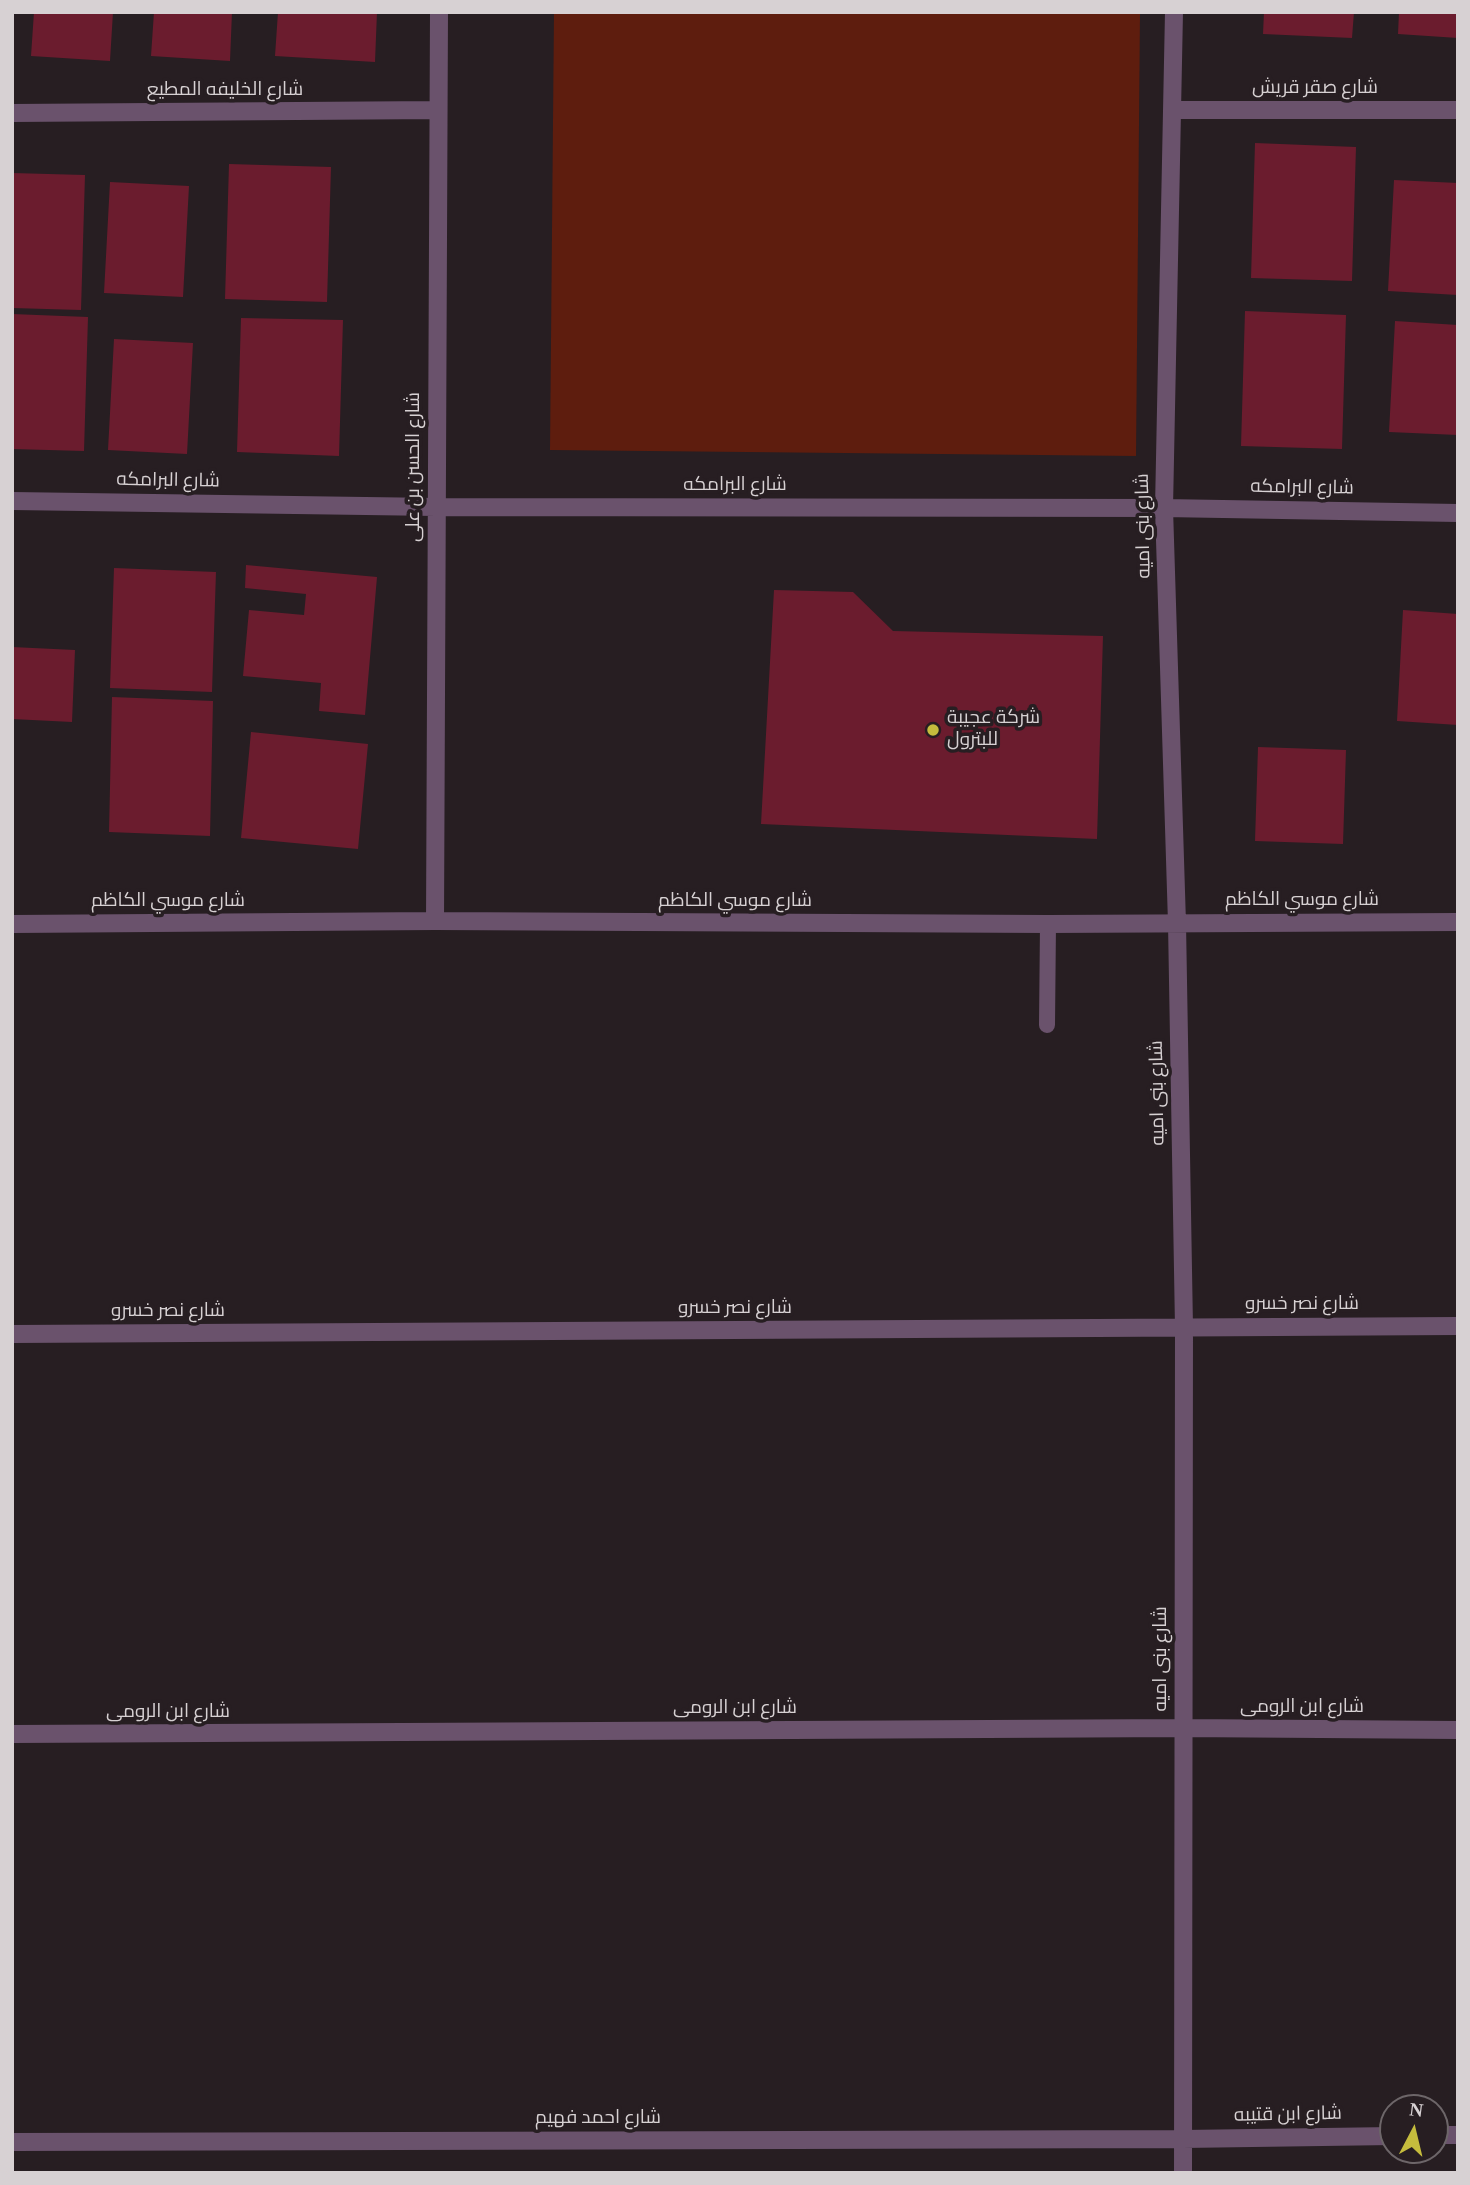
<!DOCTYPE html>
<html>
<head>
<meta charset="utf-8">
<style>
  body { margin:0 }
  #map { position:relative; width:1470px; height:2185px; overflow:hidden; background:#271e22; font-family:Georgia,serif }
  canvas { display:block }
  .frame { position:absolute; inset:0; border:14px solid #d7d1d3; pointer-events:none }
  .north { position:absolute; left:1379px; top:2094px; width:70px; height:70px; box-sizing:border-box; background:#271e22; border:2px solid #6d6669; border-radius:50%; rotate:7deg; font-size:19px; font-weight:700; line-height:28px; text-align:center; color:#d7d1d3 }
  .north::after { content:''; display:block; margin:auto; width:24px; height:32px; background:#c5bc3d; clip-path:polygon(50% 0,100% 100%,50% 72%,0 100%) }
</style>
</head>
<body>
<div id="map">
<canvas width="1470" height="2185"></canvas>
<div class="frame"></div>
<div class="north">N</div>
</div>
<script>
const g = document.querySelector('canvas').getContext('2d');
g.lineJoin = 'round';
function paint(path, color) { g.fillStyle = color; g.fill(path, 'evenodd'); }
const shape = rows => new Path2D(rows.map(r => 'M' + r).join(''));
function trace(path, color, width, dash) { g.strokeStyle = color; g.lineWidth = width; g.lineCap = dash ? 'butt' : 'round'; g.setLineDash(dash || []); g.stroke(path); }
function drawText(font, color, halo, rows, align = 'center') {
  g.font = font + ' Georgia,Cairo,serif'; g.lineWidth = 7; g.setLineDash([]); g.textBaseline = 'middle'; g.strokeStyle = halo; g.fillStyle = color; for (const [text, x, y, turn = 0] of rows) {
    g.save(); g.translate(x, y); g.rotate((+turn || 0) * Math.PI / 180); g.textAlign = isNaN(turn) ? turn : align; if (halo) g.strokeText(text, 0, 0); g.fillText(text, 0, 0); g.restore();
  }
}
paint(shape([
  [554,12,1140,12,1136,456,550,450]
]), '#5e1d0e');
paint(shape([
  [34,12,113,12,110,61,31,56],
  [154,12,232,12,230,61,151,56],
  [278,12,377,12,375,62,275,56],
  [1264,12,1354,12,1352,38,1263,34],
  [1399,12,1458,12,1458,38,1398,34],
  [1255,143,1356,147,1352,281,1251,278],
  [229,164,331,167,327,302,225,299],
  [12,173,85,175,81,310,12,308],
  [1394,180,1458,183,1458,295,1388,291],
  [110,182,189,186,183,297,104,293],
  [1245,311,1346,315,1342,449,1241,446],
  [12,314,88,317,84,451,12,449],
  [241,318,343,320,339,456,237,452],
  [1395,321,1458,325,1458,435,1389,432],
  [114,339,193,343,187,454,108,450],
  [246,565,377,577,365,715,319,711,321,683,243,676,249,610,304,615,306,594,245,588],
  [114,568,216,572,212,692,110,688],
  [774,590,853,592,893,631,1103,636,1097,839,761,824],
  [1403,610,1458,614,1458,725,1397,721],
  [12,647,75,650,72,722,12,719],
  [112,697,213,701,210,836,109,832],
  [251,732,368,744,358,849,241,838],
  [1258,747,1346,750,1343,844,1255,841]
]), '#6b1c2e');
trace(shape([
  [1047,1025,1048,924]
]), '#6a526c', 16);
trace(shape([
  [1174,12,1164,508,1177,923,1184,1327,1183,2173],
  [1172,110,1458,110],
  [12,113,438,110],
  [12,501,436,507,1164,508,1458,513],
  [435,921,439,12],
  [12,924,435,921,1048,924,1458,922],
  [12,1334,1458,1326],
  [12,1734,1182,1728,1458,1730],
  [1435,2135,1458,2135],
  [12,2142,1183,2139,1393,2136]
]), '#6a526c', 18);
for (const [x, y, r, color] of [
  [933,730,7,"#c5bc3d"]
]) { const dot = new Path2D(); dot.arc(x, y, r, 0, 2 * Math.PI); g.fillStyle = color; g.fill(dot); trace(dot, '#271e22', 2.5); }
drawText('19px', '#d7d1d3', '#271e22', [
  ["شارع صقر قريش",1315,89],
  ["شارع الخليفه المطيع",225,91],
  ["شارع الحسن بن على",415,467,-90],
  ["شارع البرامكه",168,482,1],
  ["شارع البرامكه",735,486],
  ["شارع البرامكه",1302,489,1],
  ["شارع بنى اميه",1145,526,-91],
  ["شارع موسي الكاظم",1302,901],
  ["شارع موسي الكاظم",168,902],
  ["شارع موسي الكاظم",735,902],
  ["شارع بنى اميه",1159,1093,-91],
  ["شارع نصر خسرو",1302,1305],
  ["شارع نصر خسرو",735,1309],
  ["شارع نصر خسرو",168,1312],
  ["شارع بنى اميه",1162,1659,-90],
  ["شارع ابن الرومى",1302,1708],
  ["شارع ابن الرومى",735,1709],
  ["شارع ابن الرومى",168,1713],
  ["شارع ابن قتيبه",1288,2116,-1],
  ["شارع احمد فهيم",598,2119]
]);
drawText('19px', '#d7d1d3', '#271e22', [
  ["شركة عجيبة",947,719],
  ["للبترول",947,741]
], 'left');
</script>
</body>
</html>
